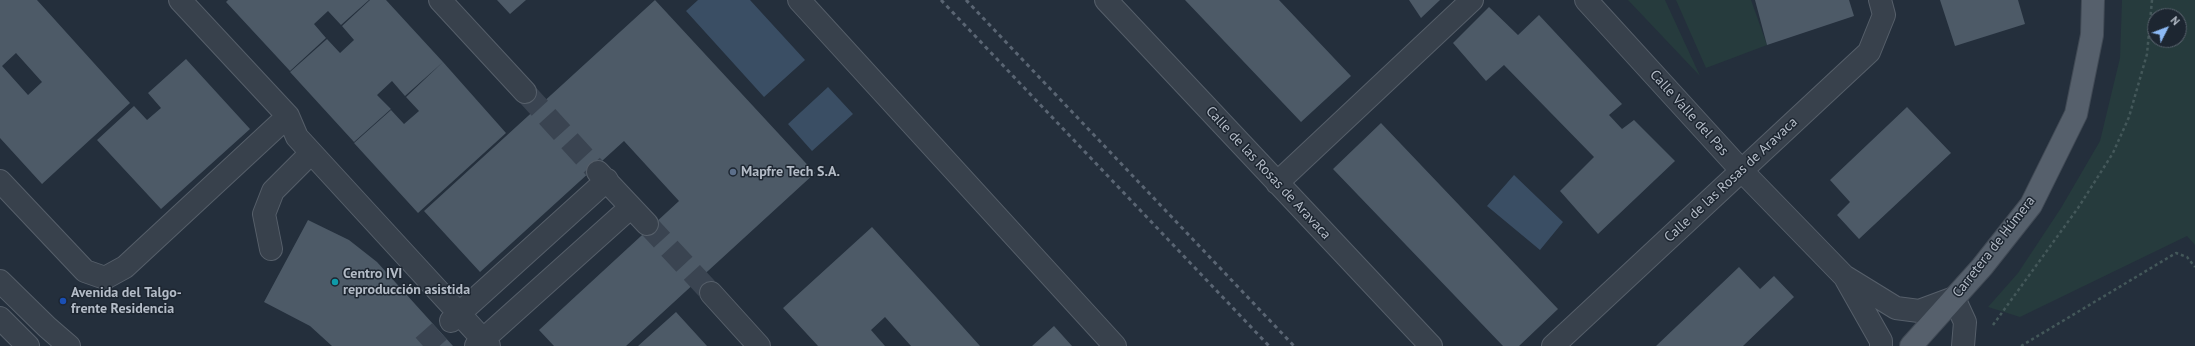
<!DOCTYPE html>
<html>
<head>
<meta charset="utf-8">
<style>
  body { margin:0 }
  #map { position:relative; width:2195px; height:346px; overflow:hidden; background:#242f3c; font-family:"PT Sans",sans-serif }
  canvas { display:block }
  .north { position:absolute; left:2147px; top:8px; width:40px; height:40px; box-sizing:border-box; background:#1d2631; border:1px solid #59626d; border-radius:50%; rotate:48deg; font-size:11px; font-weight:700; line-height:16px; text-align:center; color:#b4bcc7 }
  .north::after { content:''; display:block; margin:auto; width:14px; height:18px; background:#8cb9f4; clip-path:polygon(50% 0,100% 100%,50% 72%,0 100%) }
</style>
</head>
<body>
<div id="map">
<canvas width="2195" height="346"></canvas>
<div class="north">N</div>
</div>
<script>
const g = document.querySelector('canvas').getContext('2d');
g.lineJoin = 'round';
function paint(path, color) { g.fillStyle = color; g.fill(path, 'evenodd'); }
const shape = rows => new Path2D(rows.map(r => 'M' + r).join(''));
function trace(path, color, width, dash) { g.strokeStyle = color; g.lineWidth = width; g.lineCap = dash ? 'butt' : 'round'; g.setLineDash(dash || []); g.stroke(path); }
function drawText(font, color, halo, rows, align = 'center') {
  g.font = font + ' "PT Sans",sans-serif'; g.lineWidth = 3; g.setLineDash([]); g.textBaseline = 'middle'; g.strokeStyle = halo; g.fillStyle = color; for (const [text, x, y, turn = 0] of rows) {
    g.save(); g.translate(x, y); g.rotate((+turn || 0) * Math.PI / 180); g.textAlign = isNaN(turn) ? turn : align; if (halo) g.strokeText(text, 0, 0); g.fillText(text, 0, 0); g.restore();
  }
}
paint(shape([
  [1628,0,1665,0,1700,76],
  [1676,0,1751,0,1767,45,1706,68],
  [2122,0,2195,0,2195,245,2187,236,2020,317,1988,307,2018,273,2061,208,2100,141,2120,58],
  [2155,16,2179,16,2179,40,2155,40]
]), '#263b3d');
paint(shape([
  [698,0,750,0,805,60,764,97,686,11],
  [828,87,853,114,812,151,788,124],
  [1514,175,1563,222,1540,250,1487,206]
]), '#3a4e64');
paint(shape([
  [0,0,37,0,130,103,42,184,0,138],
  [16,53,42,82,28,95,2,66],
  [228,0,369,0,341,25,328,11,314,24,326,38,290,71,226,2],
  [370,0,386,0,443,62,405,96,392,81,377,95,391,109,354,142,290,72,327,39,340,53,354,40,342,26],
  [497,0,526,0,510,14],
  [655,0,815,173,626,346,554,346,539,330,679,201,624,141,480,272,424,211],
  [1185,0,1279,0,1351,76,1301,122],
  [1409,0,1440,0,1421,18],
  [1755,0,1849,0,1854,16,1767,45],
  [1940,0,2018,0,2025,24,1955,46],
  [1489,7,1518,35,1539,15,1622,104,1609,115,1622,129,1634,120,1675,161,1598,234,1560,191,1594,157,1504,65,1486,81,1453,43],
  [186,59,250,129,161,209,97,140,134,106,147,120,161,108,148,93],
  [443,62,506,133,418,213,354,143,391,110,404,124,419,111,406,97],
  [1907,107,1951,153,1859,239,1837,215,1850,202,1830,180],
  [1381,123,1558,309,1519,346,1503,346,1333,169],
  [308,220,349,240,377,262,453,346,332,346,310,326,264,302],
  [872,227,936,297,980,346,911,346,885,317,871,330,885,346,818,346,783,308],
  [1739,267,1760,289,1774,276,1794,297,1743,346,1656,346],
  [676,312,707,346,638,346],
  [1054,326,1072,346,1032,346]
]), '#4d5a67');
trace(shape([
  [525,92,598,172],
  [647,224,711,293],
  [423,346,451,321]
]), '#3a4451', 22, [22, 11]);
const minor = shape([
  [180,0,288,116,297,137,489,346],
  [440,0,525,92],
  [799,0,1115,346],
  [1106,0,1431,346],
  [1586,0,1741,170,1844,276,1896,308,1919,311,1954,298,1965,322,1963,346],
  [598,172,647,224],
  [0,181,85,271,105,278,125,267,288,116],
  [1277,183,1472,0],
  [271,249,264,214,273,191,311,153],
  [1846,279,1881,341,1881,346],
  [0,281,47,327,69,346],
  [711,293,759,346],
  [0,318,28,346],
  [451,321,607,180],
  [476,346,631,207],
  [1553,346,1869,52,1884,15,1880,0]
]);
const major = shape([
  [1911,346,1982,267,2031,205,2076,114,2092,35,2093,0]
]);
trace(minor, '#565f6a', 24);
trace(major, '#414a55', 24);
trace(shape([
  [1993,325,2078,208,2113,153,2129,117,2147,54,2152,0],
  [2021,346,2176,253,2187,257,2195,267]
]), '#44585a', 2.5, [3, 3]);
trace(minor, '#38414c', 22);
trace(major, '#56606c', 22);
trace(shape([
  [941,0,1269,346],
  [966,0,1294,346]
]), '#5a6573', 3, [4, 4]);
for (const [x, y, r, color] of [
  [733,172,4,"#5c6f8a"],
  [335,282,4,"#0f9aa8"],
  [63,301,4,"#1a4fb4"]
]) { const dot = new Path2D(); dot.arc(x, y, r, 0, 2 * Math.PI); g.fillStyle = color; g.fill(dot); trace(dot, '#1d2631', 1.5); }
drawText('14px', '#b4bcc7', '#1d2631', [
  ["Calle Valle del Pas",1689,113,48],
  ["Calle de las Rosas de Aravaca",1268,173,47],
  ["Calle de las Rosas de Aravaca",1731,180,-43],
  ["Carretera de Húmera",1994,247,-52]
]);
drawText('bold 14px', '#b4bcc7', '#1d2631', [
  ["Mapfre Tech S.A.",741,172],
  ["Centro IVI",343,274],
  ["reproducción asistida",343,290],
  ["Avenida del Talgo-",71,293],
  ["frente Residencia",71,309]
], 'left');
</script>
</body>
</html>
